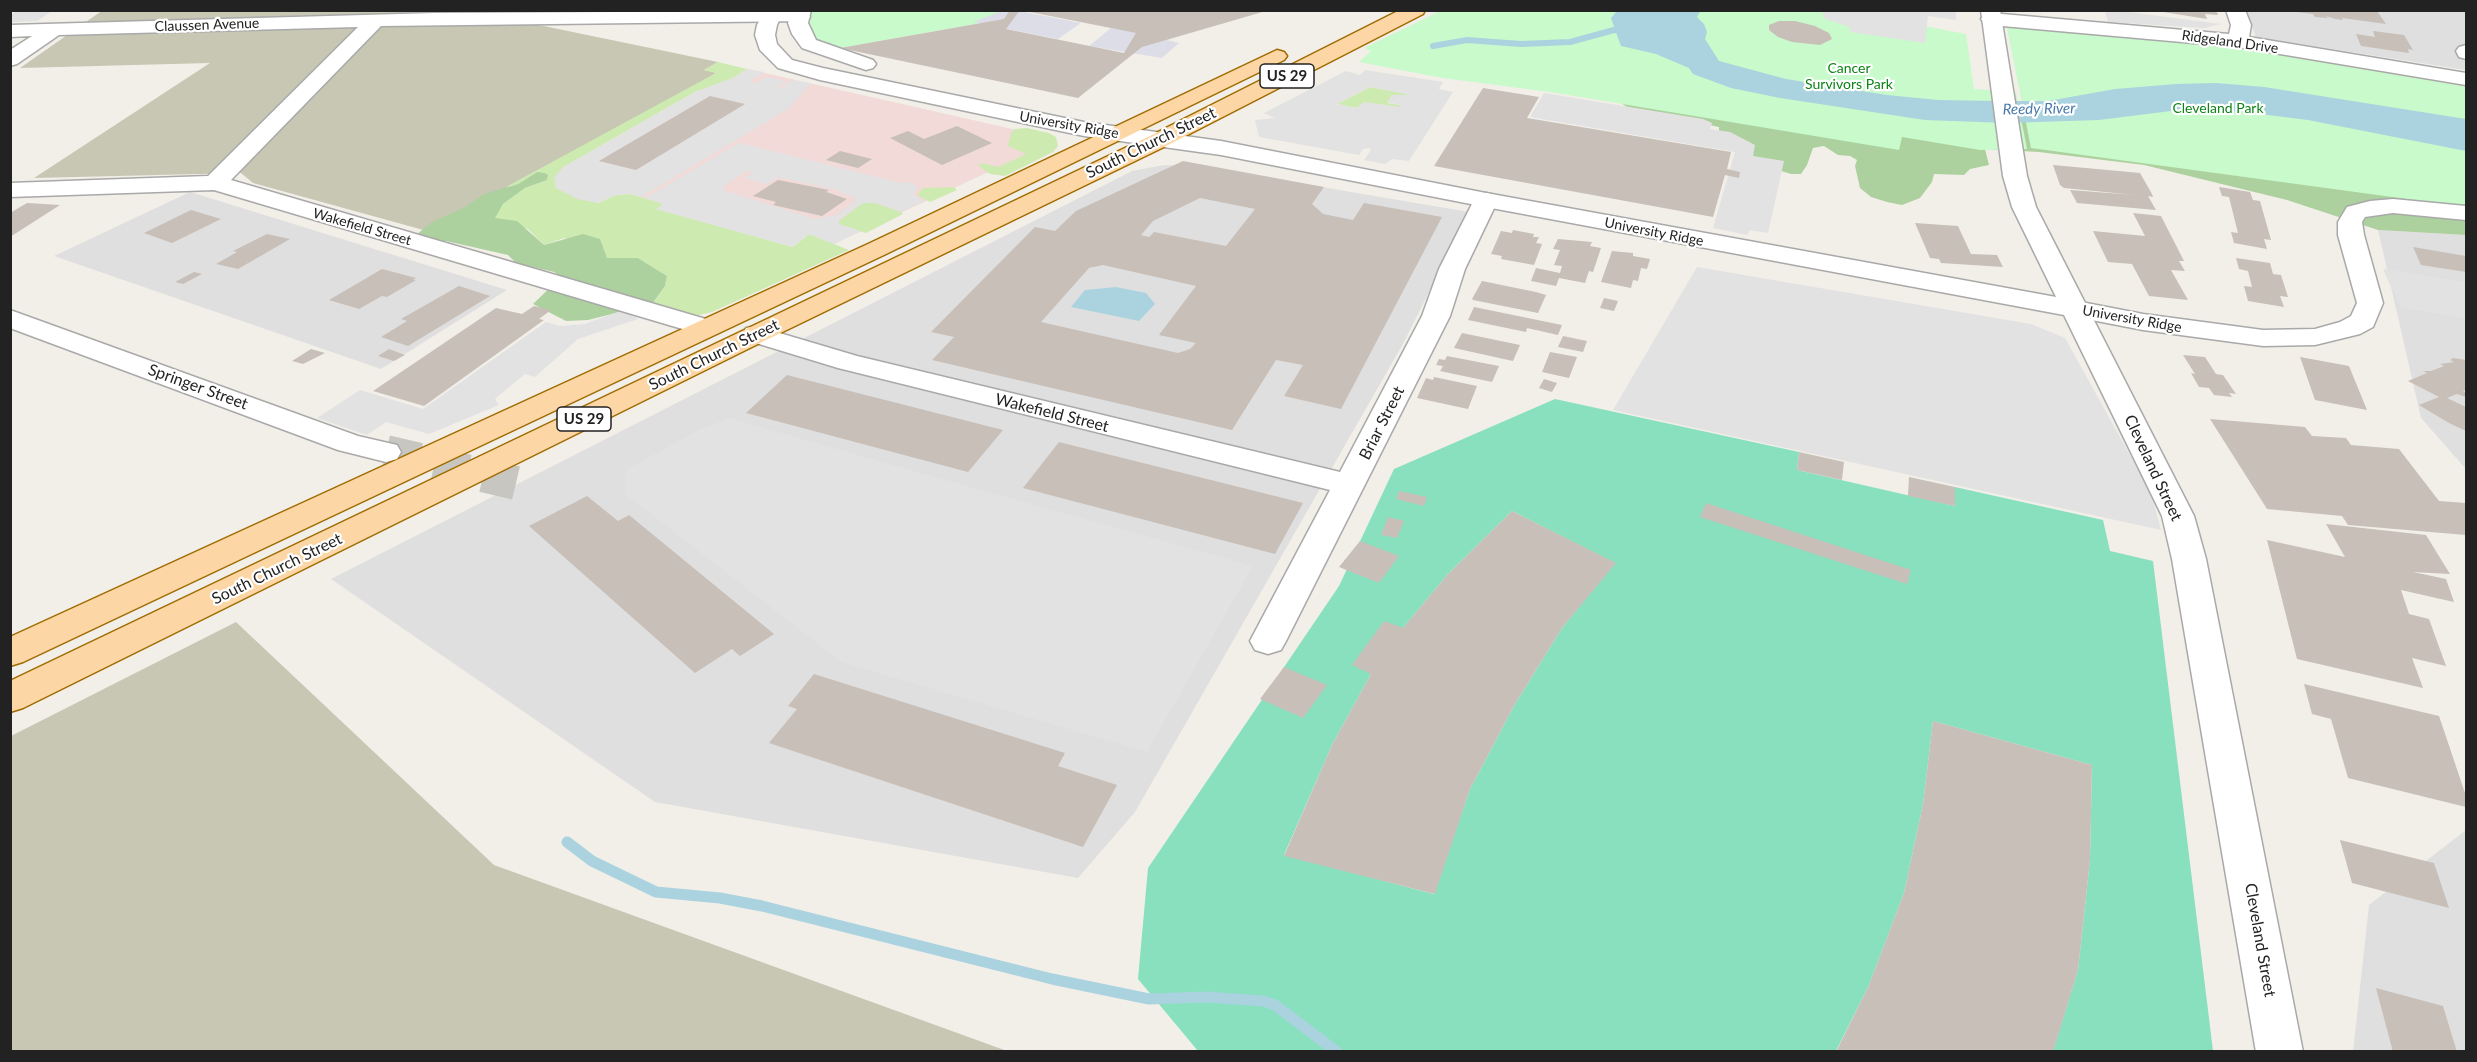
<!DOCTYPE html>
<html>
<head>
<meta charset="utf-8">
<style>
  body { margin:0 }
  #map { position:relative; width:2477px; height:1062px; overflow:hidden; background:#f2efe9; font-family:Lato,sans-serif }
  canvas { display:block }
  .frame { position:absolute; inset:0; border:12px solid #222; pointer-events:none }
</style>
</head>
<body>
<div id="map">
<canvas width="2477" height="1062"></canvas>
<div class="frame"></div>
</div>
<script>
const g = document.querySelector('canvas').getContext('2d');
g.lineJoin = 'round';
function paint(path, color) { g.fillStyle = color; g.fill(path, 'evenodd'); }
const shape = rows => new Path2D(rows.map(r => 'M' + r).join(''));
function trace(path, color, width, dash) { g.strokeStyle = color; g.lineWidth = width; g.lineCap = dash ? 'butt' : 'round'; g.setLineDash(dash || []); g.stroke(path); }
function drawText(font, color, halo, rows, align = 'center') {
  g.font = font + ' Lato,sans-serif'; g.lineWidth = 4.5; g.setLineDash([]); g.textBaseline = 'middle'; g.strokeStyle = halo; g.fillStyle = color; for (const [text, x, y, turn = 0] of rows) {
    g.save(); g.translate(x, y); g.rotate((+turn || 0) * Math.PI / 180); g.textAlign = isNaN(turn) ? turn : align; if (halo) g.strokeText(text, 0, 0); g.fillText(text, 0, 0); g.restore();
  }
}
paint(shape([
  [2246,11,2466,11,2466,70,2256,37],
  [1164,165,1198,166,1469,212,1404,342,1135,812,1078,878,655,802,331,579,1132,171],
  [190,192,507,290,381,369,54,256],
  [2378,230,2466,235,2466,469,2421,418],
  [2466,830,2466,1051,2353,1052,2369,905]
]), '#e0dfdf');
paint(shape([
  [747,69,1039,135,1042,147,834,244,809,234,663,204,630,194,562,168]
]), '#f2dad9');
paint(shape([
  [103,10,471,11,718,62,704,70,717,73,427,231,253,183,241,173,34,178,210,63,20,68],
  [236,622,494,865,1007,1051,11,1051,11,736]
]), '#c7c7b4');
paint(shape([
  [718,62,747,69,733,78,695,92,562,168,598,203,616,195,630,194,664,204,657,209,793,247,809,234,849,250,712,312,699,315,681,313,652,304,665,286,667,276,638,258,607,258,604,253,564,238,544,245,528,229,494,218,503,204,525,188,547,180,537,172,518,184,506,187,716,73,704,70],
  [1370,87,1407,94,1410,95,1406,97,1393,95,1388,103,1400,105,1401,107,1356,108,1337,104],
  [1027,128,1049,133,1056,137,1058,146,1053,152,1005,176,990,174,978,165,982,163,998,167,1026,154,1008,146,1011,133,1015,129],
  [954,187,957,190,930,202,917,195,923,188],
  [870,201,901,212,903,214,866,233,839,224,839,221,863,203]
]), '#cdebb0');
paint(shape([
  [1480,10,2099,120,2466,151,2466,235,2378,230,2287,200,2144,165,2039,152,1985,149,1989,165,1970,169,1964,175,1934,174,1932,182,1920,198,1902,205,1887,202,1871,197,1860,188,1855,166,1857,160,1850,156,1838,155,1824,146,1813,148,1807,165,1801,174,1791,174,1771,168,1719,133,1719,127,1630,109],
  [537,172,545,173,548,175,547,180,525,188,503,204,495,218,517,221,544,245,583,234,600,239,607,258,638,258,667,276,665,286,652,304,588,320,566,321,533,304,561,277,554,272,516,263,508,255,446,241,432,241,416,235,432,222,465,207,484,194,518,184]
]), '#add19e');
paint(shape([
  [809,11,1010,11,1004,19,840,48,810,39,807,23],
  [1440,11,1846,11,1966,34,1974,89,2016,92,2027,149,1980,150,1902,137,1899,150,1550,92,1443,78,1359,62,1371,51,1364,48],
  [2007,28,2061,28,2233,43,2466,83,2466,207,2031,148]
]), '#c8facc');
paint(shape([
  [1555,399,1799,452,1797,470,1955,506,1955,487,2103,520,2110,551,2153,561,2213,1051,2053,1051,2078,970,2090,860,2092,765,1933,721,1923,804,1904,893,1869,985,1836,1051,1198,1051,1138,979,1148,868,1339,586,1394,469],
  [1512,511,1615,563,1562,628,1515,704,1470,789,1434,894,1284,855,1332,745,1371,674,1403,628,1448,574]
]), '#88e0be');
paint(shape([
  [18,10,52,10,52,11,37,21,11,22,11,15],
  [1822,11,1956,11,1956,20,1928,16,1925,43,1850,32,1850,27,1825,19],
  [2105,11,2121,11,2221,24,2204,28,2108,22],
  [747,69,764,72,750,82,755,83,767,77,786,81,776,87,780,88,793,80,811,83,788,109,641,197,630,194,616,195,598,203,577,199,556,188,554,178,562,168,695,92,733,78],
  [710,96,745,104,636,170,599,161],
  [1365,70,1443,82,1439,89,1453,92,1409,161,1392,159,1385,164,1364,160,1371,150,1369,148,1363,149,1359,155,1259,137,1255,120,1275,118,1264,113,1346,71,1360,75],
  [1370,87,1407,94,1410,95,1392,95,1387,102,1400,105,1401,107,1364,102,1356,108,1337,104],
  [1544,93,1703,119,1712,123,1710,129,1730,132,1755,145,1753,156,1784,161,1768,233,1749,230,1748,235,1713,228,1735,152,1530,117],
  [739,143,902,183,911,182,918,188,914,192,914,195,923,201,901,212,876,203,863,203,839,220,839,224,860,231,834,244,809,234,793,247,656,209,663,204,645,198],
  [748,170,752,173,744,178,766,184,778,177,833,189,854,197,855,201,837,215,815,219,725,191,723,188,726,184],
  [1697,267,2031,324,2065,338,2151,493,2161,530,1613,410],
  [2383,269,2466,282,2466,319,2400,307],
  [623,310,638,319,578,339,535,377,525,374,495,399,499,405,429,434,386,422,367,435,317,418,360,390,423,409,546,322,560,326,585,324],
  [729,418,938,478,1253,566,1147,752,841,662,625,494,626,470,699,430]
]), '#e2e2e2');
paint(shape([
  [1014,10,1081,23,1058,39,973,22,1002,11],
  [1111,28,1170,39,1167,40,1179,43,1162,58,1089,46]
]), '#dddde8');
paint(shape([
  [1617,11,1707,11,1700,12,1697,17,1704,24,1707,32,1705,39,1719,61,1786,79,1887,95,1938,100,1997,101,2048,101,2115,89,2176,84,2216,83,2264,87,2466,119,2466,151,2308,120,2244,112,2187,109,2099,120,2007,123,1925,120,1780,98,1731,88,1693,74,1689,68,1656,54,1621,46,1611,18],
  [1116,287,1146,293,1155,304,1139,321,1071,307,1085,290]
]), '#aad3df');
trace(shape([
  [1433,46,1467,40,1521,44,1570,42,1614,30,1627,31]
]), '#aad3df', 6);
trace(shape([
  [567,842,592,861,656,892,720,898,762,906,1052,979,1149,999,1206,997,1263,1001,1275,1005,1337,1052]
]), '#aad3df', 11);
paint(shape([
  [1010,10,1020,10,1006,29,1124,53,1136,33,1020,10,1266,11,1142,47,1078,98,840,48,1004,19],
  [2151,10,2216,10,2218,15,2205,14,2207,19],
  [2280,10,2377,11,2386,24,2342,18,2343,20,2335,19,2326,16,2328,18,2315,17,2313,14],
  [1779,21,1795,21,1815,26,1829,33,1832,39,1820,45,1792,42,1778,37,1769,30,1769,25],
  [2373,31,2404,35,2413,50,2408,49,2409,53,2361,46,2356,34,2375,37],
  [1483,88,1539,97,1527,118,1731,152,1727,169,1740,172,1739,178,1725,175,1713,217,1434,166],
  [710,96,745,104,636,170,599,161],
  [957,126,992,143,942,165,890,138,908,131,924,139],
  [840,151,872,159,858,168,826,160],
  [1183,161,1324,187,1312,204,1323,214,1353,220,1364,203,1442,217,1341,409,1284,396,1303,365,1276,360,1232,430,932,360,954,337,931,332,1035,227,1055,231,1076,211],
  [1200,198,1255,209,1226,246,1154,232,1149,237,1141,235,1153,221],
  [1103,265,1196,286,1159,335,1196,343,1190,349,1178,353,1041,322,1089,268],
  [2053,165,2140,173,2152,194,2153,197,2148,196,2156,210,2077,203,2070,190,2135,195,2064,188,2060,185],
  [778,180,829,190,826,192,847,199,822,216,773,205,776,202,753,196],
  [2219,187,2250,192,2253,200,2260,201,2271,240,2264,239,2267,249,2234,243,2231,232,2238,233,2229,197,2222,196],
  [27,203,60,205,10,237,10,213],
  [191,210,221,219,172,243,144,233],
  [2133,213,2161,216,2184,261,2179,261,2185,271,2171,270,2188,300,2149,296,2132,264,2108,262,2093,231,2145,236],
  [1915,223,1958,226,1971,254,1997,255,2003,267,1941,263,1939,259,1930,258],
  [1513,230,1534,234,1533,237,1539,237,1536,243,1542,244,1534,265,1501,259,1502,256,1491,254,1501,231,1512,233],
  [267,234,290,239,238,269,216,264,237,252,233,251],
  [1558,239,1592,242,1590,246,1601,248,1593,272,1589,271,1585,283,1559,278,1556,286,1531,281,1536,268,1560,273,1562,266,1554,265,1560,250,1553,249],
  [2413,247,2466,256,2466,272,2421,265],
  [1612,251,1633,253,1633,256,1650,259,1647,269,1641,268,1638,281,1633,280,1631,288,1601,282],
  [2236,258,2270,263,2273,274,2281,275,2288,297,2280,296,2284,307,2248,301,2244,286,2252,287,2248,271,2239,269],
  [382,269,416,278,413,280,416,280,387,297,382,296,359,309,329,300],
  [194,272,202,274,183,284,175,282],
  [1482,281,1536,292,1546,295,1538,313,1473,300,1472,299],
  [459,286,490,296,408,346,381,337,407,321,401,319],
  [1604,298,1618,301,1614,311,1600,308],
  [534,306,551,310,539,319,544,320,424,406,373,391,496,308,522,314],
  [1474,307,1562,325,1558,335,1527,328,1526,332,1468,320],
  [1462,333,1520,345,1513,361,1454,348],
  [1563,336,1587,341,1583,352,1558,347],
  [311,349,325,353,303,364,292,361],
  [389,349,405,355,394,361,378,356],
  [1550,352,1577,357,1569,378,1542,372],
  [2183,355,2205,357,2216,374,2223,375,2236,394,2229,393,2232,397,2214,395,2209,388,2199,387,2191,373,2195,374],
  [1447,356,1499,366,1492,382,1440,371,1443,366,1436,365,1439,359,1445,360],
  [2300,357,2349,366,2367,410,2315,400],
  [2453,358,2466,360,2466,390,2463,391,2466,393,2466,397,2457,394,2447,398,2466,407,2466,431,2449,423,2419,405,2439,397,2408,381,2427,373,2423,371,2431,371,2444,366,2440,364,2454,362,2450,360],
  [787,375,1003,430,968,472,746,413],
  [1434,377,1477,386,1468,409,1417,398,1426,378,1433,380],
  [1544,379,1557,383,1552,392,1539,388],
  [2210,419,2305,427,2312,436,2346,438,2351,445,2399,449,2439,501,2466,503,2466,535,2348,525,2342,516,2267,509],
  [1059,442,1303,503,1275,554,1023,488],
  [1799,452,1844,462,1842,480,1797,470],
  [1909,477,1955,487,1955,506,1908,496],
  [1399,491,1427,497,1424,506,1396,499],
  [587,496,618,521,629,515,774,634,740,656,732,649,695,673,529,526],
  [1706,503,1911,570,1907,584,1700,517],
  [1512,511,1616,563,1562,628,1515,704,1470,789,1435,894,1284,856,1332,745,1371,674,1352,665,1384,621,1403,628,1448,574],
  [1388,517,1404,521,1397,538,1381,535],
  [2326,524,2426,535,2450,574,2413,572,2446,579,2454,602,2401,590,2409,614,2429,619,2446,666,2412,658,2423,688,2297,659,2267,540,2345,557],
  [1360,541,1399,556,1379,583,1339,567],
  [1284,667,1327,685,1303,718,1260,699],
  [814,674,1065,753,1058,766,1117,785,1083,847,769,743,797,709,788,706],
  [2304,684,2439,716,2466,796,2466,807,2348,778,2331,719,2312,714],
  [1933,721,2092,765,2090,860,2078,970,2053,1052,1836,1052,1869,985,1904,893,1923,804],
  [2340,840,2434,863,2449,908,2352,883],
  [2376,988,2443,1006,2457,1052,2393,1052]
]), '#c7bfb8');
trace(shape([
  [386,452,516,483]
]), '#c8c6c1', 34, [34, 16]);
const minor = shape([
  [2226,10,2245,10,2251,25,2249,37,2466,73,2466,85,2238,47,1991,25,1984,23,1981,19,1984,15,1991,13,2229,34,2231,25,2226,10],
  [800,11,807,13,810,17,807,21,381,26,231,180,716,322,720,328,716,334,706,336,214,190,10,197,10,183,208,176,358,27,59,35,17,64,10,66,10,50,32,36,10,37,10,25,435,13,800,11],
  [2466,45,2466,59,2459,57,2456,51,2459,47,2466,45],
  [1486,193,1495,195,1498,200,1465,269,1450,316,1286,641,1281,650,1268,654,1255,650,1250,641,1330,490,838,368,746,340,742,334,746,328,756,326,857,356,1340,472,1422,316,1439,269,1474,200,1477,195,1486,193],
  [2393,199,2466,206,2466,220,2393,213,2365,217,2362,222,2364,235,2383,303,2373,327,2360,334,2315,345,2263,346,2143,330,2066,315,2062,309,2066,303,2076,301,2143,314,2263,330,2315,329,2340,322,2351,316,2357,303,2338,235,2338,222,2347,207,2370,201,2393,199],
  [10,310,358,436,397,445,401,452,397,459,386,462,338,450,10,328,10,310]
]);
const tertiary = shape([
  [765,10,784,10,777,25,775,35,777,44,792,60,823,68,1084,122,1221,141,1486,193,2056,297,2012,207,2003,176,1981,10,2000,10,2027,176,2036,207,2194,516,2206,559,2303,1052,2256,1052,2172,559,2162,516,2064,315,1486,207,1221,155,1084,136,820,80,778,68,760,50,755,35,757,25,765,10],
  [792,10,811,10,808,23,816,40,873,60,876,64,873,68,866,70,802,48,792,34,788,23,792,10]
]);
const primary = shape([
  [1400,10,1425,10,1423,14,1166,146,766,340,23,708,10,712,10,681,1150,136,1400,10],
  [1277,50,1284,52,1287,56,1284,60,886,254,23,662,10,666,10,637,868,244,1277,50]
]);
trace(minor, '#a9a9a9', 3);
trace(tertiary, '#a9a9a9', 3);
trace(primary, '#a06b00', 3);
paint(minor, '#fff');
paint(tertiary, '#fff');
paint(primary, '#fcd6a4');
drawText('14px', '#222', '#fff', [
  ["Claussen Avenue",207,25,-2],
  ["Ridgeland Drive",2230,42,8],
  ["University Ridge",1069,125,10],
  ["Wakefield Street",362,227,16],
  ["University Ridge",1654,232,11],
  ["University Ridge",2132,319,10]
]);
drawText('14px', '#0c8416', '#fff', [
  ["Cancer",1849,68],
  ["Survivors Park",1849,84],
  ["Cleveland Park",2218,108]
]);
for (const [x, y, w] of [
  [1287,76,54],
  [584,419,54]
]) { const box = new Path2D(); box.roundRect(x - w / 2, y - 12, w, 24, 4.5); g.fillStyle = '#fff'; g.fill(box); trace(box, '#222', 1.5); }
drawText('bold 15px', '#222', null, [
  ["US 29",1287,76],
  ["US 29",584,419]
]);
drawText('italic 15px', '#4a7aab', '#fff', [
  ["Reedy River",2039,109,-1]
]);
drawText('16px', '#222', '#fff', [
  ["South Church Street",1151,143,-26],
  ["South Church Street",714,355,-26],
  ["Springer Street",198,387,20],
  ["Wakefield Street",1052,413,14],
  ["Briar Street",1382,423,-63],
  ["Cleveland Street",2153,468,65],
  ["South Church Street",277,569,-26],
  ["Cleveland Street",2260,940,80]
]);
</script>
</body>
</html>
